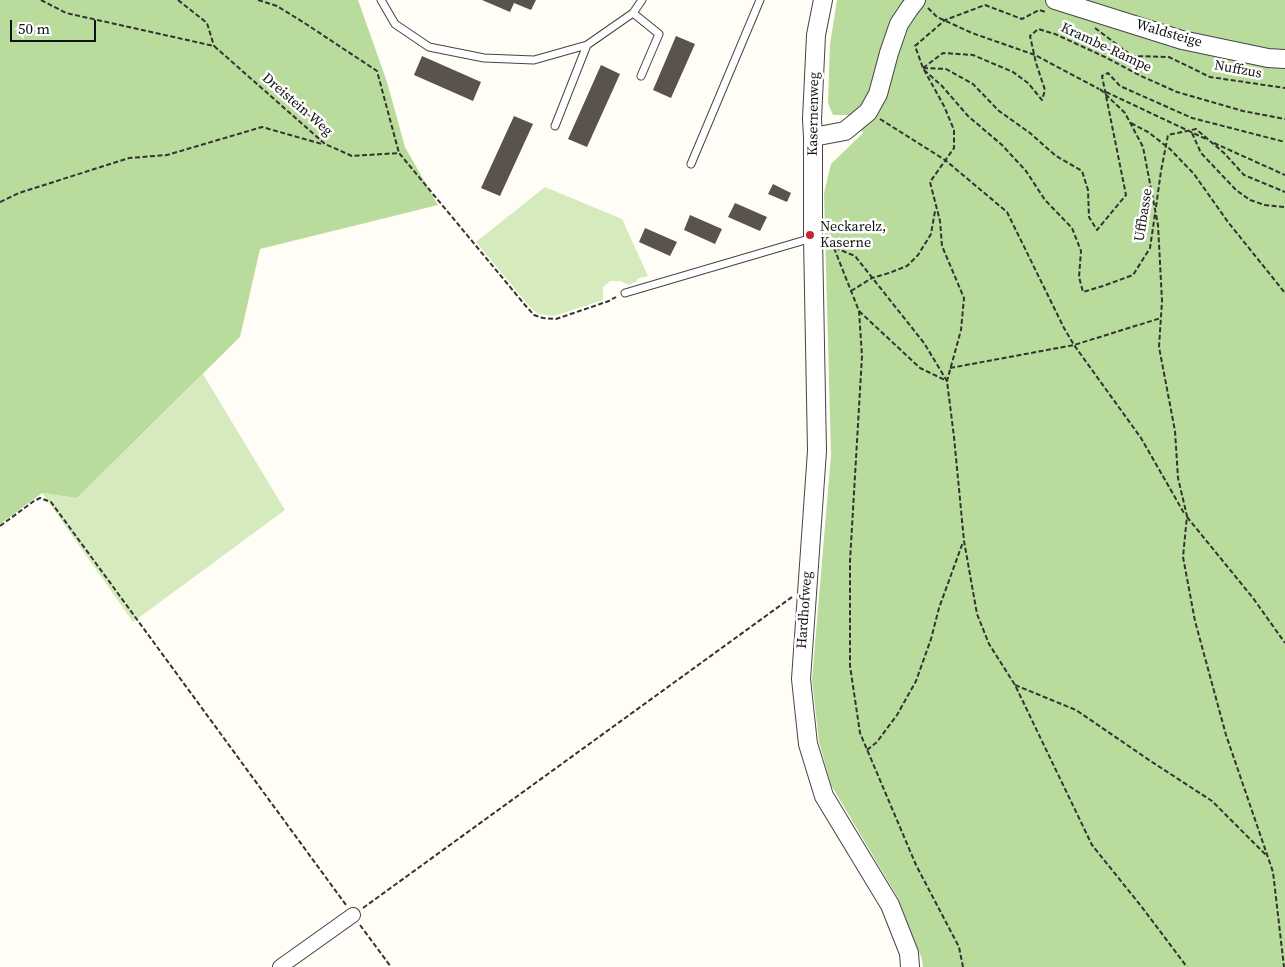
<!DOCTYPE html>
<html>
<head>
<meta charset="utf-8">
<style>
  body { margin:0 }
  #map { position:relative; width:1285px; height:967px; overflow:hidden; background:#fffdf5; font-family:"Source Serif 4",serif }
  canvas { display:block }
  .scale { position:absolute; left:10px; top:20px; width:86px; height:22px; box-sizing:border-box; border:2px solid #111; border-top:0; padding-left:6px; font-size:15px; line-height:18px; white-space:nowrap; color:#111; -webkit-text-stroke:4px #fff; paint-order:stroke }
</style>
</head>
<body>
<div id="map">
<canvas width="1285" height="967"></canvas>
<div class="scale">50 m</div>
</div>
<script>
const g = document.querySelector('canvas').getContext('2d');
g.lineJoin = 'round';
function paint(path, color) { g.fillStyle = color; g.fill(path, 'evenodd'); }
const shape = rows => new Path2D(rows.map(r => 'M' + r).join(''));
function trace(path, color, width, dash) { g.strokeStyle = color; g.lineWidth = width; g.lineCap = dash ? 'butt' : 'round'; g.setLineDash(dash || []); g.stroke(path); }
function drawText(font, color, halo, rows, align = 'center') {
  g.font = font + ' "Source Serif 4",serif'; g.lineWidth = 5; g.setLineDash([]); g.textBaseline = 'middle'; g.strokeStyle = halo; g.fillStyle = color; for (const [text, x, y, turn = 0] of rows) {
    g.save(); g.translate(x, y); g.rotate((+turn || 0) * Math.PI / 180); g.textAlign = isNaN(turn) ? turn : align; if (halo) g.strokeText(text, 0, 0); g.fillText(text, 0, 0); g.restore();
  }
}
paint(shape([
  [545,187,622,219,648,276,637,279,637,281,629,285,620,281,610,281,603,287,603,300,554,316,538,314,530,307,476,242],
  [203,374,285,510,133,622,42,493,77,498]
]), '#d5ebbd');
paint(shape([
  [0,0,358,0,387,82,405,147,438,205,260,249,240,337,77,498,42,493,0,524],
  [837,0,1285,0,1285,967,923,967,922,959,898,898,831,785,819,742,812,680,831,455,824,193,831,164,863,133,850,115,833,115,828,103,830,44]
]), '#b9dc9c');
paint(shape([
  [482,0,536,0,531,10,514,3,510,12],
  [676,36,695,44,671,98,653,90],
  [422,56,481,82,473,101,414,75],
  [601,65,620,74,587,147,568,139],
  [514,116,533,124,500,196,481,188],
  [773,184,791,193,787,202,768,194],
  [735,203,767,217,760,231,728,217],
  [690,215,722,229,715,244,684,230],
  [645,228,677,242,670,256,639,242]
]), '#5a524d');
const service = shape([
  [381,0,395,24,429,47,484,58,534,60,587,45,633,13,642,0],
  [633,13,659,34,641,76],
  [555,126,587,45],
  [691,164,760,0],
  [625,293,812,238]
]);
const minor = shape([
  [280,967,353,915]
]);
const tertiary = shape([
  [823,0,816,35,812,119,813,137,813,238,817,451,801,679,808,744,824,796,890,905,909,953,910,967],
  [1055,0,1182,40,1268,58,1285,59],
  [813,137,845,131,868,112,878,94,889,53,899,24,909,9,916,0]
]);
trace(service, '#444', 9);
trace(minor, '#444', 16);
trace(tertiary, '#444', 20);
trace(shape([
  [41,0,66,13,214,46,325,144,352,156,399,153,525,305,534,315,543,318,556,319,609,301,616,297],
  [178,0,207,23,214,46],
  [258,0,277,6,306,24,377,71,399,153],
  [928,8,937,17,972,33,1035,55,1099,89],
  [1095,28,1132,56,1169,57,1210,77,1285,88],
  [923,68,946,69,973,84,999,111,1030,133,1056,156,1082,171,1088,190,1089,217,1097,230,1126,195,1102,76,1108,73,1120,86,1192,118,1285,142],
  [923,68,943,53,973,55,1013,72,1028,83,1042,100,1045,90,1036,63,1030,36,1038,29,1055,34,1105,57,1141,76,1177,92,1243,111,1285,119],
  [924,70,942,86,968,116,1002,145,1026,171,1045,200,1072,228,1081,251,1079,277,1083,292,1103,286,1133,275,1150,248,1155,214],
  [1100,89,1125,113,1143,147,1158,225,1162,301,1159,347,1175,431,1178,478,1187,516,1183,557,1195,621,1226,735,1273,872,1284,967],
  [1106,92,1208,140],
  [880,119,945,160,1007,212,1064,328,1074,345,1141,438,1184,513],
  [1131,123,1148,132,1170,149,1194,174,1228,222,1285,293],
  [1192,133,1201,153,1236,190,1250,200,1265,205,1285,207],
  [1214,143,1285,175],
  [0,202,19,193,129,158,167,155,262,127,322,144],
  [1156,207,1161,171,1168,135,1196,129,1224,153,1244,175,1285,192],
  [828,245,855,256,924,343,947,381,954,437,964,541,977,614,989,644,1015,685,1092,845,1141,906,1187,967],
  [834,248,859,311,862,356,850,561,850,666,860,733,916,865,959,947,963,967],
  [851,291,872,278,889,273,907,266,918,255,931,234,935,211],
  [859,311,920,368,947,381,961,330,964,298,942,246,940,221,930,182,954,148,954,130,944,106,923,68,915,46,945,20,985,5,1022,19,1039,10,1046,12],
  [950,368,1074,345,1161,318],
  [1187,517,1253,598,1285,643],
  [0,526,34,501,40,498,51,502,346,905],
  [1015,685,1076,710,1152,762,1212,801,1267,856],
  [867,750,877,742,897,715,916,681,931,639,939,608,963,542],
  [363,908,792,597],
  [360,925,391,967]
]), '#333', 2, [5, 2.5]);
trace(service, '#fff', 7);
trace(minor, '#fff', 14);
trace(tertiary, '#fff', 18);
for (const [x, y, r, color] of [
  [810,235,5,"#c4262e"]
]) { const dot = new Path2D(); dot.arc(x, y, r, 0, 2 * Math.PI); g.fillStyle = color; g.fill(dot); trace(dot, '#fff', 2); }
drawText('14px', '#111', '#fff', [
  ["Waldsteige",1169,34,16],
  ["Krambe-Rampe",1106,48,25],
  ["Nuffzus",1238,70,10],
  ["Dreistein-Weg",297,105,41],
  ["Kasernenweg",814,114,-89],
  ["Uffbasse",1144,215,-81],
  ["Hardhofweg",805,610,-86]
]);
drawText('14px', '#111', '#fff', [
  ["Neckarelz,",820,227],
  ["Kaserne",820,243]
], 'left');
</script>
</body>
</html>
